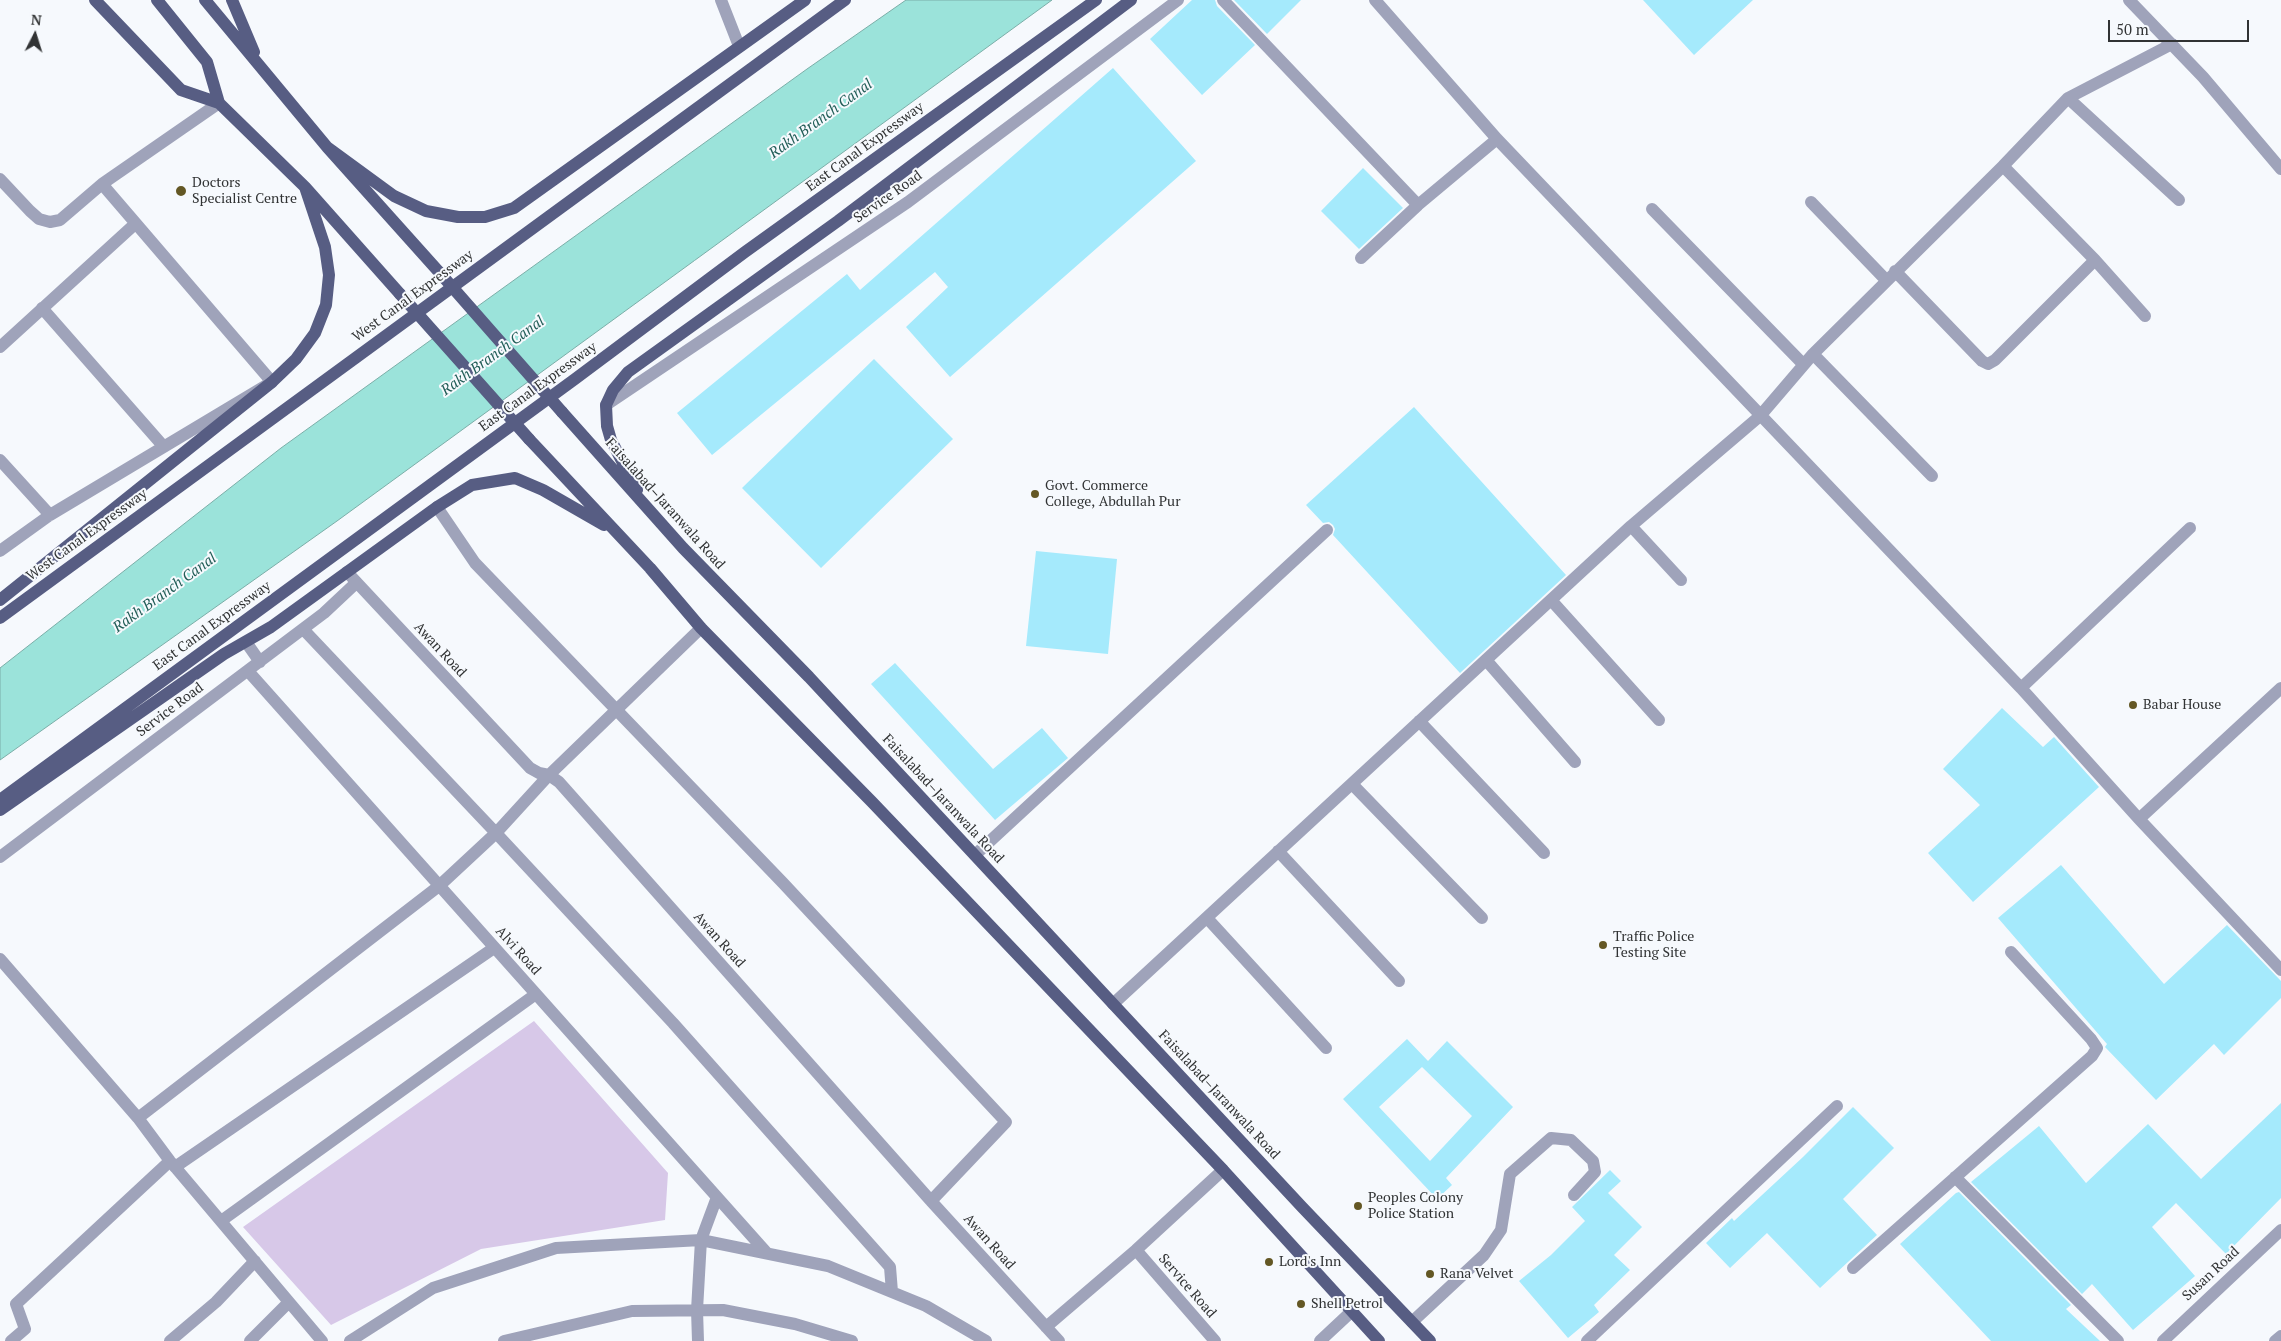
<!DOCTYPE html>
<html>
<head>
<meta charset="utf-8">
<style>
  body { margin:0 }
  #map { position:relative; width:2281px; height:1341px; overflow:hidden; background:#f6f9fd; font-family:"PT Serif",serif }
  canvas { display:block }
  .north { position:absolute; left:10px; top:10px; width:50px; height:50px; -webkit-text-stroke:4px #f6f9fd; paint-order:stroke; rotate:5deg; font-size:14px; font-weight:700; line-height:20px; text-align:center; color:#313334 }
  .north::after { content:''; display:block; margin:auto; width:18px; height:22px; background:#313334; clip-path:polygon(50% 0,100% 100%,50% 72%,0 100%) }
  .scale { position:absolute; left:2108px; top:20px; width:141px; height:22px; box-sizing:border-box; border:2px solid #313334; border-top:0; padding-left:6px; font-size:15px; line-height:18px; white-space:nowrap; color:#313334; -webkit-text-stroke:4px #f6f9fd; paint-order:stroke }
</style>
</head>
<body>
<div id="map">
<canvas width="2281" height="1341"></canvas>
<div class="north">N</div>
<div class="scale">50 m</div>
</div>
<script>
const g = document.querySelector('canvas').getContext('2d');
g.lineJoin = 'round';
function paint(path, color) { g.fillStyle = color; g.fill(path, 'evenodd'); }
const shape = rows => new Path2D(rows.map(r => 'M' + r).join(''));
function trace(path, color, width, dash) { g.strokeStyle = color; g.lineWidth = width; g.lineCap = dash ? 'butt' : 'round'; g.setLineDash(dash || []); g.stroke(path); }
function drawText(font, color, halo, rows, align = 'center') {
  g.font = font + ' "PT Serif",serif'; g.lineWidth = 4; g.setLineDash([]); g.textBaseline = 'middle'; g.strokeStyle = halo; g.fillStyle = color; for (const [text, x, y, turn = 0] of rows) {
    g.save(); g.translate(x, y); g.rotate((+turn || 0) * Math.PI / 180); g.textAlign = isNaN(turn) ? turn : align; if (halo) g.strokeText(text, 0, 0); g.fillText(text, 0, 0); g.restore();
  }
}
paint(shape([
  [534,1021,668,1173,665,1220,481,1249,331,1325,243,1227]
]), '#d7c8e8');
const water = shape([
  [906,0,1052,0,337,521,0,760,0,668,281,448,807,69,906,0]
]);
paint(water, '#9be3da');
trace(water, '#7baea8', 1);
paint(shape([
  [1192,0,1215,0,1217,6,1255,45,1202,95,1150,39],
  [1234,0,1301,0,1267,34],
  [1643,0,1753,0,1694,55],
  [1113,68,1196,161,950,377,906,327,948,287,935,272,712,455,677,413,847,274,860,290],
  [1363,168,1403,208,1359,249,1321,211],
  [874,359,953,439,821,568,742,488],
  [1414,407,1566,575,1460,673,1333,535,1335,529,1333,525,1329,522,1323,523,1306,505],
  [1036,551,1117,559,1108,654,1026,646],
  [895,663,993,769,1042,728,1068,758,995,820,871,684],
  [2002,708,2043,747,2054,737,2099,787,1973,902,1928,853,1980,805,1943,769],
  [2061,865,2164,984,2227,925,2281,981,2281,998,2224,1055,2214,1044,2156,1100,2105,1047,2107,1044,1998,918],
  [1407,1039,1428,1061,1447,1041,1513,1107,1446,1178,1452,1185,1437,1199,1343,1099],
  [1422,1067,1472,1116,1430,1161,1379,1107],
  [2281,1103,2281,1198,2226,1254,2176,1203,2152,1227,2195,1276,2133,1330,2092,1284,2082,1294,1971,1182,2039,1126,2086,1183,2148,1124,2201,1179],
  [1853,1107,1894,1148,1843,1199,1877,1235,1820,1288,1767,1233,1730,1268,1706,1243,1732,1218,1734,1221,1803,1157],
  [1610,1170,1621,1181,1608,1193,1642,1227,1614,1255,1630,1270,1594,1305,1599,1312,1568,1338,1519,1281,1551,1255,1585,1221,1572,1207],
  [1959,1192,2071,1305,2066,1309,2100,1341,1991,1341,1900,1244,1956,1193]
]), '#a5eafc');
trace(shape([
  [721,0,739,46],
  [1223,0,1418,205],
  [1375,0,1497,139,2021,688,2139,819,2281,970],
  [2129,0,2203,77,2281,169],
  [2068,98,2179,200],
  [2003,166,2095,260,2145,316],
  [0,179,30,211,39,219,50,222,60,220,102,184,219,103],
  [1811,202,1886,280],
  [1652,209,1803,364],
  [1361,258,1418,205,1497,139],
  [1895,271,1982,361,1988,364,1995,360,2095,260],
  [42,308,164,447],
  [0,347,135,224],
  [1813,354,1932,476],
  [606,405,908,202,1178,0],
  [0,460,50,515],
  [437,507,475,563,783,883,1006,1122,931,1201],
  [1631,526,1681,580],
  [0,551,50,515,272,382,102,184],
  [347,572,530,768,539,773,549,775,559,782,931,1201,1059,1341],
  [1551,600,1659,720],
  [303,629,496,833,673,1023,890,1267,892,1292],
  [246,642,260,662],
  [1486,660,1575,762],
  [248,671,766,1252],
  [2021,688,2190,528],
  [1419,721,1544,853],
  [1352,784,1482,918],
  [2139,819,2281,688],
  [1278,851,1399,981],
  [975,855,1327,530],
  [0,857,324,613,356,583],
  [1207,918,1326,1048],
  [0,959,138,1118,170,1161,322,1341],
  [1113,1004,1631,526,1760,416,1813,354,2003,166,2068,98,2172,44],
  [138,1118,439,886,496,833,549,775,701,628],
  [175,1167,494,948],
  [1955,1177,2118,1341],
  [221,1221,536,994],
  [1136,1250,1215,1341],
  [1853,1268,2092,1056,2097,1048,2091,1039,2011,952],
  [1412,1322,1484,1255,1501,1230,1510,1174,1551,1138,1571,1140,1593,1161,1595,1172,1574,1195],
  [1046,1327,1136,1250,1223,1170],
  [11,1341,25,1329,16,1304,170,1161],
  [170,1341,216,1302,255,1261],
  [250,1341,289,1302],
  [350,1341,433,1288,556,1248,701,1240,828,1266,926,1306,986,1341],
  [504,1341,632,1311,723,1310,795,1324,852,1341],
  [698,1341,697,1310,701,1240,717,1197],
  [1320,1341,1351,1312],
  [1587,1341,1837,1106],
  [2163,1341,2281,1230],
  [2275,1341,2281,1336]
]), '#9fa3ba', 12);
trace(shape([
  [95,0,181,90,219,103],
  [157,0,207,62,219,103,305,187,400,294],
  [205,0,327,147,439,272],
  [232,0,254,52],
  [327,147,394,196,426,211,458,217,485,217,514,208,805,0],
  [562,412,683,548,809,677,1302,1207,1430,1341],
  [529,439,650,568,701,628,872,802,1223,1170,1379,1341],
  [637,490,611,440,607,426,606,405,613,390,628,372,838,221,1131,0],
  [0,600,272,382,296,359,315,333,326,305,329,275,325,247,305,187],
  [0,618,845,0],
  [0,800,575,379,745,252,1096,0],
  [0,810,224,654,271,627,437,507,472,485,515,478,543,490,604,525]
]), '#575d83', 12);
trace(shape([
  [439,272,562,412],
  [400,294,529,439]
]), '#575d83', 12);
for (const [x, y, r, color] of [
  [181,191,6,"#635724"],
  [1035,494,5,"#635724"],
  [2133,705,5,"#635724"],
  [1603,945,5,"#635724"],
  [1358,1206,5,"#635724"],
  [1269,1262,5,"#635724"],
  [1430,1274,5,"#635724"],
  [1301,1304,5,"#635724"]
]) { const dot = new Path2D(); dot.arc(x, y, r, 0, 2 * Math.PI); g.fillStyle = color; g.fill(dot); trace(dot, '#f6f9fd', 2); }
drawText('14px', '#313334', '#f6f9fd', [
  ["East Canal Expressway",865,147,-36],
  ["Service Road",888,197,-35],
  ["West Canal Expressway",413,296,-36],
  ["East Canal Expressway",538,387,-36],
  ["Faisalabad–Jaranwala Road",665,504,48],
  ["West Canal Expressway",87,535,-36],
  ["East Canal Expressway",212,626,-36],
  ["Awan Road",440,650,47],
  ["Service Road",170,710,-37],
  ["Faisalabad–Jaranwala Road",943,799,47],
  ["Awan Road",719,940,48],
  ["Alvi Road",518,951,48],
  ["Faisalabad–Jaranwala Road",1219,1095,47],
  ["Awan Road",989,1242,48],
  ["Susan Road",2211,1274,-43],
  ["Service Road",1187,1286,49]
]);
drawText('14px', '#313334', '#f6f9fd', [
  ["Doctors",192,183],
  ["Specialist Centre",192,199],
  ["Govt. Commerce",1045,486],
  ["College, Abdullah Pur",1045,502],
  ["Babar House",2143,705],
  ["Traffic Police",1613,937],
  ["Testing Site",1613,953],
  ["Peoples Colony",1368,1198],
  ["Police Station",1368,1214],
  ["Lord's Inn",1279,1262],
  ["Rana Velvet",1440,1274],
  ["Shell Petrol",1311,1304]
], 'left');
drawText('italic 15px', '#225e58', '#f6f9fd', [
  ["Rakh Branch Canal",821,119,-36],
  ["Rakh Branch Canal",493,356,-36],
  ["Rakh Branch Canal",165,593,-36]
]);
</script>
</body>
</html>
